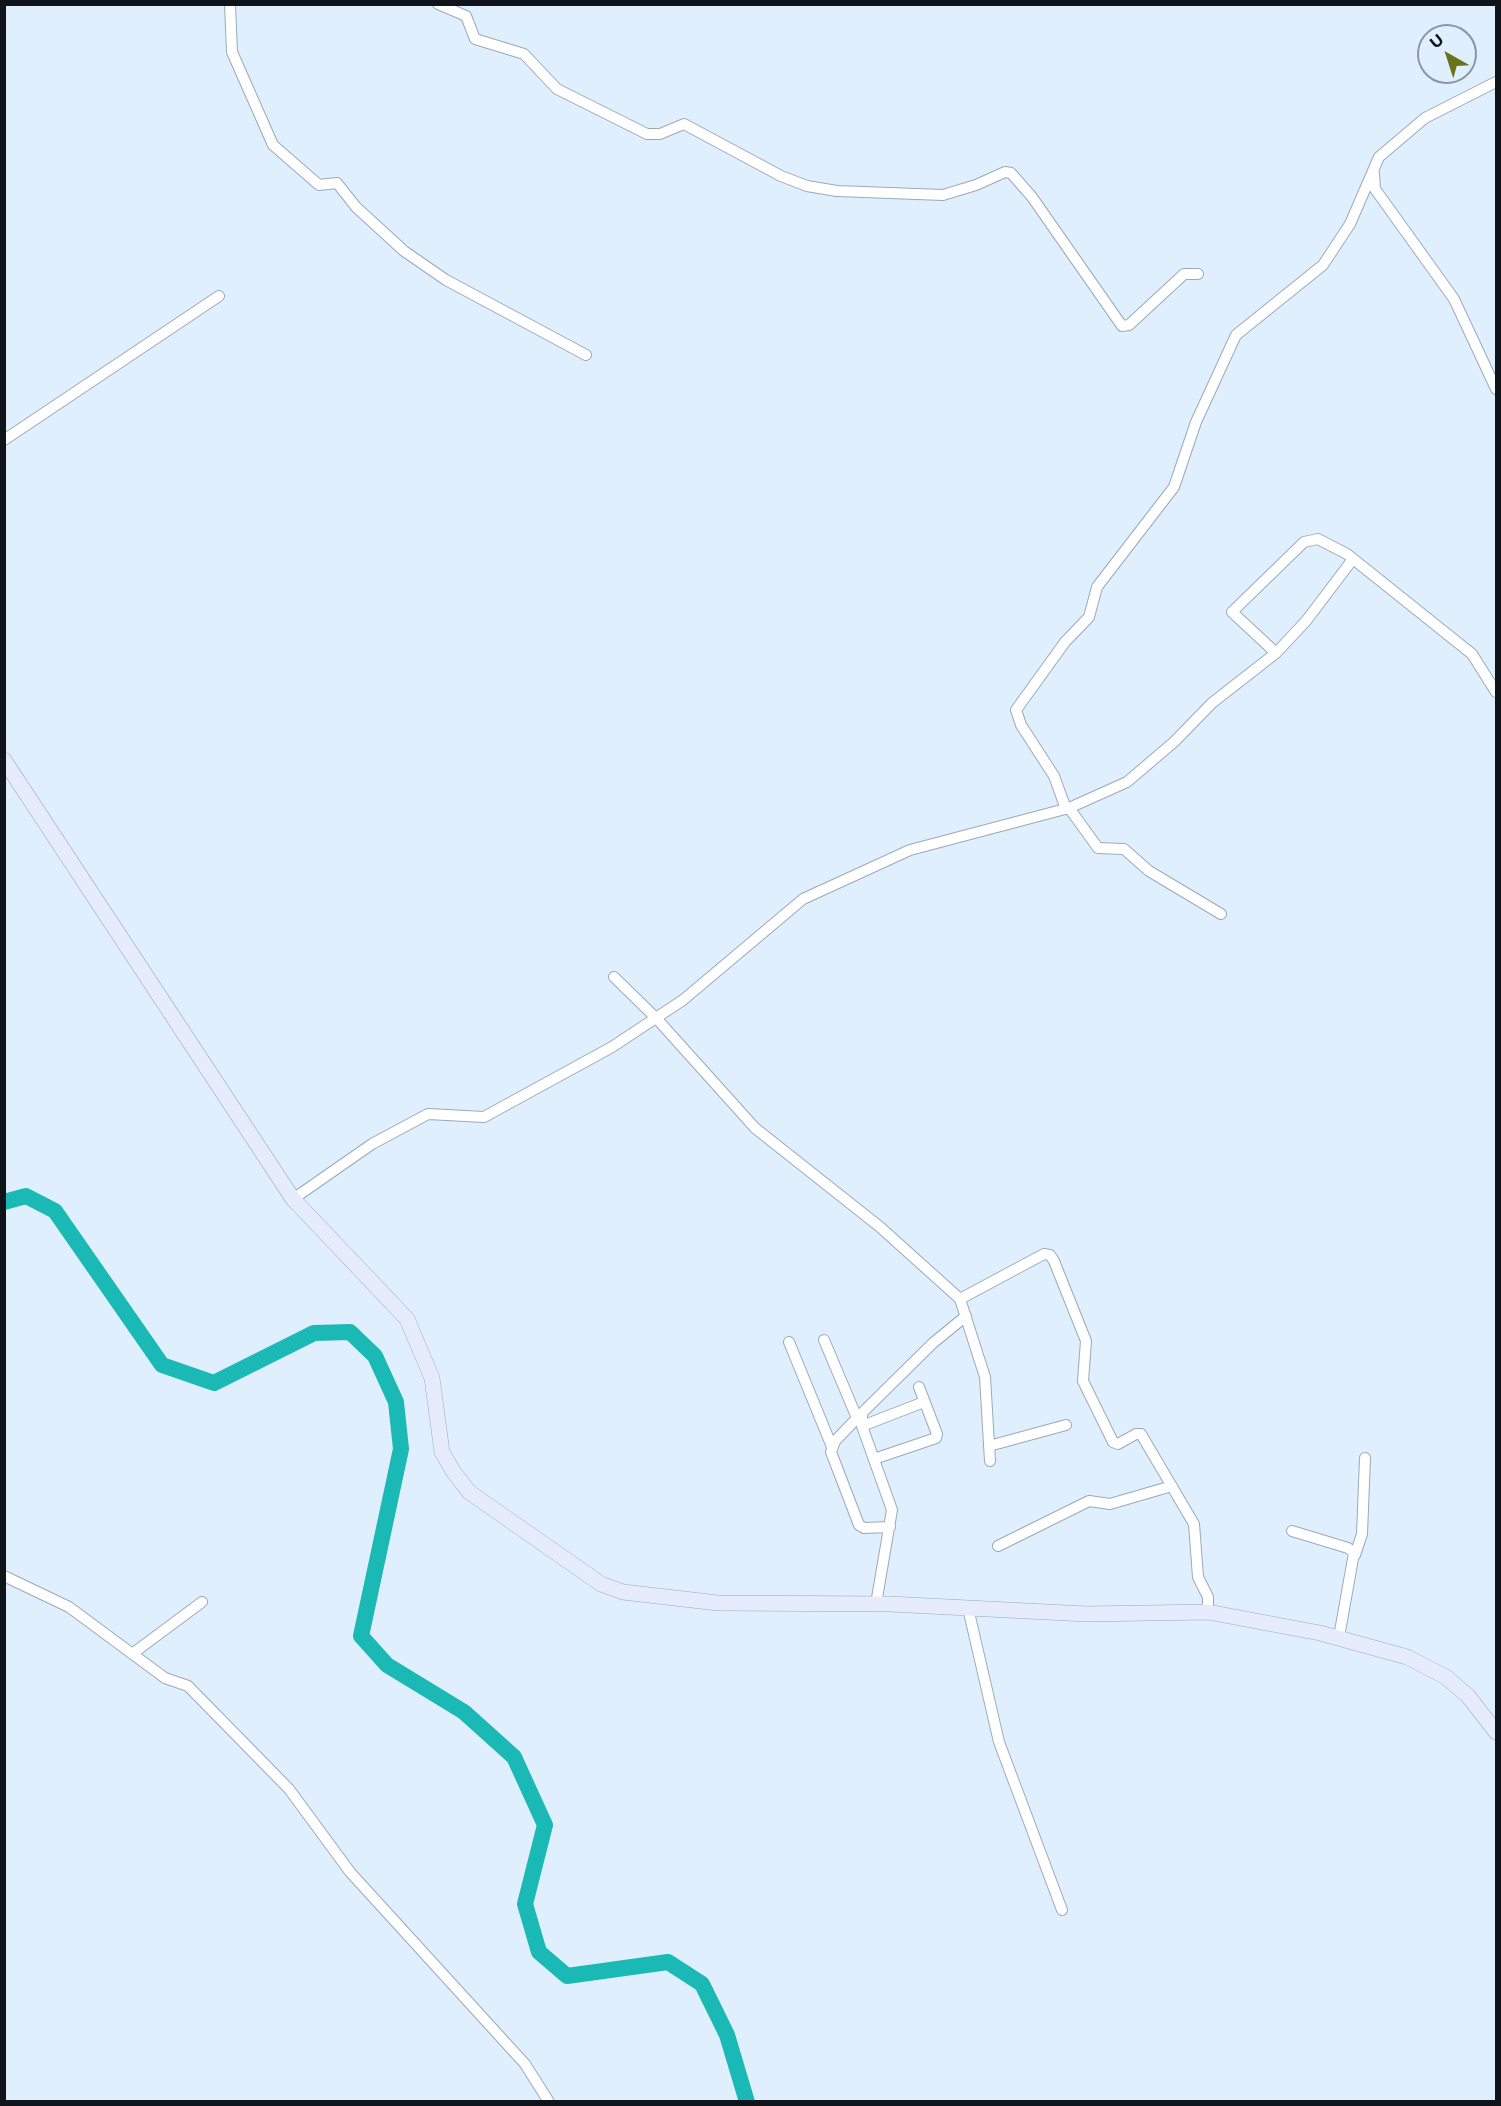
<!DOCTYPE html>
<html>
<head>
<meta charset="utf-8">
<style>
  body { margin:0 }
  #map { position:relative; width:1501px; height:2106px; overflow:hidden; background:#e0effd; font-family:Montserrat,sans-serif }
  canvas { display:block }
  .frame { position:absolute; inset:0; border:6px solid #0e141a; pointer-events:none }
  .north { position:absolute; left:1417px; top:24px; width:60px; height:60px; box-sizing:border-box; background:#e0effd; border:2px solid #8c97a2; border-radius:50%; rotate:321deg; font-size:16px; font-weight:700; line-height:24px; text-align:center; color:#0e141a }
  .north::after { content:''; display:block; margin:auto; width:21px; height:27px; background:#6a721a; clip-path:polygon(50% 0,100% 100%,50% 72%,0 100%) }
</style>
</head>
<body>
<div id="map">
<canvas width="1501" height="2106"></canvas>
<div class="frame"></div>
<div class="north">U</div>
</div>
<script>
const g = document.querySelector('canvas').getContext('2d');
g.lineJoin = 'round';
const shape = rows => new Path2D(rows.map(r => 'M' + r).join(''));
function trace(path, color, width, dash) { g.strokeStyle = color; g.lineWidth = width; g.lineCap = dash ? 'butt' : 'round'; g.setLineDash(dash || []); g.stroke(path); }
trace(shape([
  [4,1202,26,1196,55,1211,162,1365,214,1383,314,1333,350,1332,375,1356,396,1402,401,1449,361,1636,387,1665,464,1712,514,1757,545,1825,525,1904,539,1952,567,1976,668,1962,702,1984,727,2035,747,2102]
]), '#1ab9b5', 16);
const street = shape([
  [230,4,232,52,273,145,319,185,337,183,356,207,404,251,446,280,586,355],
  [438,4,466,16,475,39,524,54,557,89,647,134,660,134,684,124,781,176,807,186,837,191,943,195,976,185,1005,172,1011,173,1032,197,1122,326,1129,325,1184,274,1198,274],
  [1374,173,1375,189,1454,299,1496,389],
  [4,440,219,296],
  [1276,653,1306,621,1353,559],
  [1069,808,1098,848,1124,849,1149,871,1221,914],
  [1066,809,1054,776,1021,725,1016,710,1065,642,1089,617,1097,587,1174,487,1196,422,1236,335,1323,265,1350,224,1379,157,1425,118,1496,82],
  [614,977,657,1019,755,1128,880,1227,960,1299,985,1377,990,1461],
  [293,1199,372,1144,428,1114,484,1117,612,1047,683,1000,803,899,910,850,1069,808,1127,782,1174,742,1212,703,1276,653,1232,612,1304,542,1318,539,1347,554,1472,654,1496,692],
  [960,1299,1044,1254,1050,1255,1054,1261,1086,1341,1083,1381,1113,1442,1118,1444,1136,1434,1141,1434,1194,1524,1198,1577,1208,1597,1208,1612],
  [824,1340,857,1418],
  [789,1342,832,1447],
  [862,1413,835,1441,831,1452,859,1525,864,1528,890,1527],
  [862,1426,924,1402],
  [989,1446,1066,1425],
  [874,1459,936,1438,937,1434,919,1387],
  [1292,1531,1348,1548,1354,1553,1339,1637],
  [998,1546,1089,1501,1110,1504,1172,1486],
  [1355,1555,1362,1534,1365,1458],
  [4,1576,69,1607,165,1678,188,1686,289,1789,350,1872,525,2064,549,2102],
  [876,1604,892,1510,862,1426,862,1413,933,1343,966,1316],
  [968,1608,999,1742,1062,1910],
  [132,1654,202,1602]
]);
const secondary = shape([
  [4,760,293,1199,407,1319,432,1378,442,1452,453,1471,469,1492,601,1584,623,1592,718,1603,889,1604,1087,1614,1208,1612,1320,1633,1407,1657,1446,1677,1468,1696,1496,1732]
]);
trace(street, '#98abba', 12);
trace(secondary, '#98abba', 16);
trace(street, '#fff', 10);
trace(secondary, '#e7ecfc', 15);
</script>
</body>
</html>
